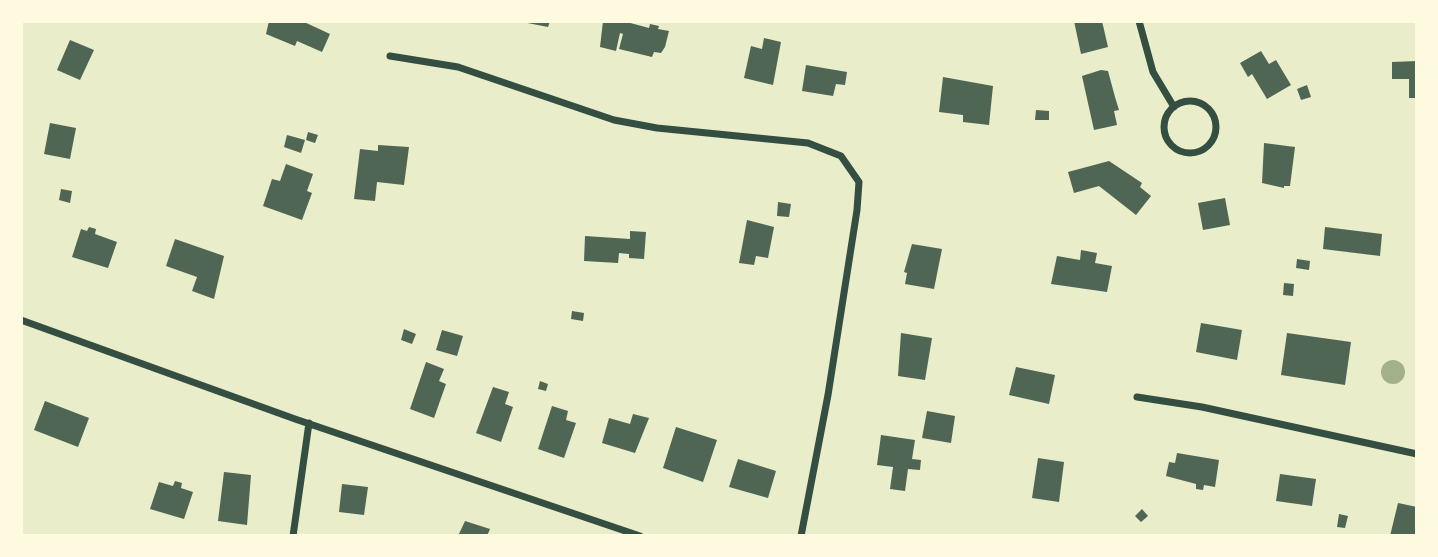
<!DOCTYPE html>
<html>
<head>
<meta charset="utf-8">
<style>
  body { margin:0 }
  #map { position:relative; width:1438px; height:557px; overflow:hidden; background:#e9edc9; font-family:"Zilla Slab",serif }
  canvas { display:block }
  .frame { position:absolute; inset:0; border:23px solid #fefae0; pointer-events:none }
</style>
</head>
<body>
<div id="map">
<canvas width="1438" height="557"></canvas>
<div class="frame"></div>
</div>
<script>
const g = document.querySelector('canvas').getContext('2d');
g.lineJoin = 'round';
function paint(path, color) { g.fillStyle = color; g.fill(path, 'evenodd'); }
const shape = rows => new Path2D(rows.map(r => 'M' + r).join(''));
function trace(path, color, width, dash) { g.strokeStyle = color; g.lineWidth = width; g.lineCap = dash ? 'butt' : 'round'; g.setLineDash(dash || []); g.stroke(path); }
paint(shape([
  '1381 372a12 12 0 1 1 24 0a12 12 0 1 1-24 0Z'
]), '#a3b18a');
paint(shape([
  [269,21,302,21,330,34,322,52,297,41,295,46,266,34],
  [517,21,550,21,548,27],
  [603,21,623,21,649,28,650,24,659,26,658,29,669,31,665,47,661,53,654,52,652,57,619,49,623,34,620,33,616,51,600,47],
  [1074,21,1102,21,1108,47,1081,54],
  [764,38,781,42,773,85,744,78,751,46,762,49],
  [70,40,94,50,80,80,57,70],
  [1261,51,1269,64,1276,60,1291,85,1267,99,1252,74,1248,77,1240,63],
  [1417,61,1417,98,1409,98,1409,79,1392,79,1392,62],
  [806,65,847,72,845,85,836,84,833,96,802,91],
  [1101,70,1108,71,1115,97,1119,110,1114,111,1117,125,1094,130,1082,76],
  [943,77,993,86,989,125,963,122,963,115,939,112],
  [1307,85,1311,97,1301,100,1297,89],
  [1036,110,1049,111,1049,120,1035,120],
  [50,123,76,128,70,159,44,154],
  [308,132,318,135,315,143,306,140],
  [287,135,305,140,301,153,284,147],
  [1264,143,1295,147,1290,186,1284,186,1284,188,1262,183],
  [378,145,409,147,404,185,377,182,375,201,354,199,360,149,378,151],
  [1109,161,1142,183,1140,187,1151,196,1136,215,1099,186,1074,193,1068,172],
  [286,164,313,174,307,191,312,193,302,220,263,206,272,179,280,181],
  [61,189,72,191,70,203,59,200],
  [1225,198,1230,225,1203,230,1198,203],
  [778,202,791,204,789,217,777,216],
  [747,220,774,227,768,258,756,256,754,265,739,263],
  [89,227,96,229,95,234,117,242,108,268,72,257,81,229,87,231],
  [1325,227,1382,234,1380,256,1323,249],
  [630,231,646,232,644,259,629,258,629,254,619,253,618,263,584,261,585,236,630,239],
  [175,239,224,256,214,299,192,291,197,277,166,266],
  [912,244,942,249,934,289,905,284,907,273,904,272],
  [1081,250,1097,253,1095,263,1112,266,1107,292,1051,284,1057,256,1080,260],
  [1297,259,1310,261,1309,270,1296,268],
  [1284,283,1294,284,1293,296,1283,295],
  [572,311,584,313,583,321,571,319],
  [1201,323,1242,330,1237,360,1196,352],
  [404,329,416,334,412,344,401,340],
  [442,330,463,336,457,356,436,350],
  [901,333,932,338,925,380,898,376],
  [1287,333,1351,342,1345,385,1281,375],
  [426,362,444,369,439,381,446,384,434,418,410,409],
  [1016,367,1055,375,1049,404,1009,395],
  [540,381,548,384,546,391,538,389],
  [493,387,509,392,505,404,513,407,501,442,476,433],
  [45,401,89,418,78,447,34,430],
  [552,406,568,411,566,420,576,423,564,458,538,449],
  [927,411,955,416,951,443,922,438],
  [633,414,649,418,635,453,602,443,609,418,630,424],
  [676,427,717,440,703,482,663,468],
  [881,435,915,440,912,459,921,460,920,470,908,469,905,491,890,489,893,467,877,465],
  [1177,453,1219,460,1215,487,1204,485,1203,490,1196,489,1196,484,1166,476,1169,462,1175,463],
  [1038,458,1064,462,1059,502,1032,498],
  [738,459,776,471,768,498,729,487],
  [224,472,251,475,247,525,218,521],
  [1280,474,1316,479,1312,506,1276,501],
  [175,481,182,483,181,488,193,492,184,519,150,509,159,482,173,486],
  [342,484,368,487,364,515,339,512],
  [1398,503,1417,507,1417,536,1390,536],
  [1142,509,1148,516,1141,522,1135,516],
  [1339,514,1348,516,1345,528,1337,527],
  [465,521,490,529,487,536,458,536]
]), '#4f6655');
trace(shape([
  [1139,21,1153,72,1174,107],
  [390,56,458,67,614,120,657,128,808,143,841,156,859,182,857,210,828,395,801,536],
  '1164 127a26 26 0 1 1 52 0a26 26 0 1 1-52 0Z',
  [21,320,295,419,640,536],
  [1137,397,1202,407,1417,454],
  [293,536,309,423]
]), '#344e41', 7);
</script>
</body>
</html>
